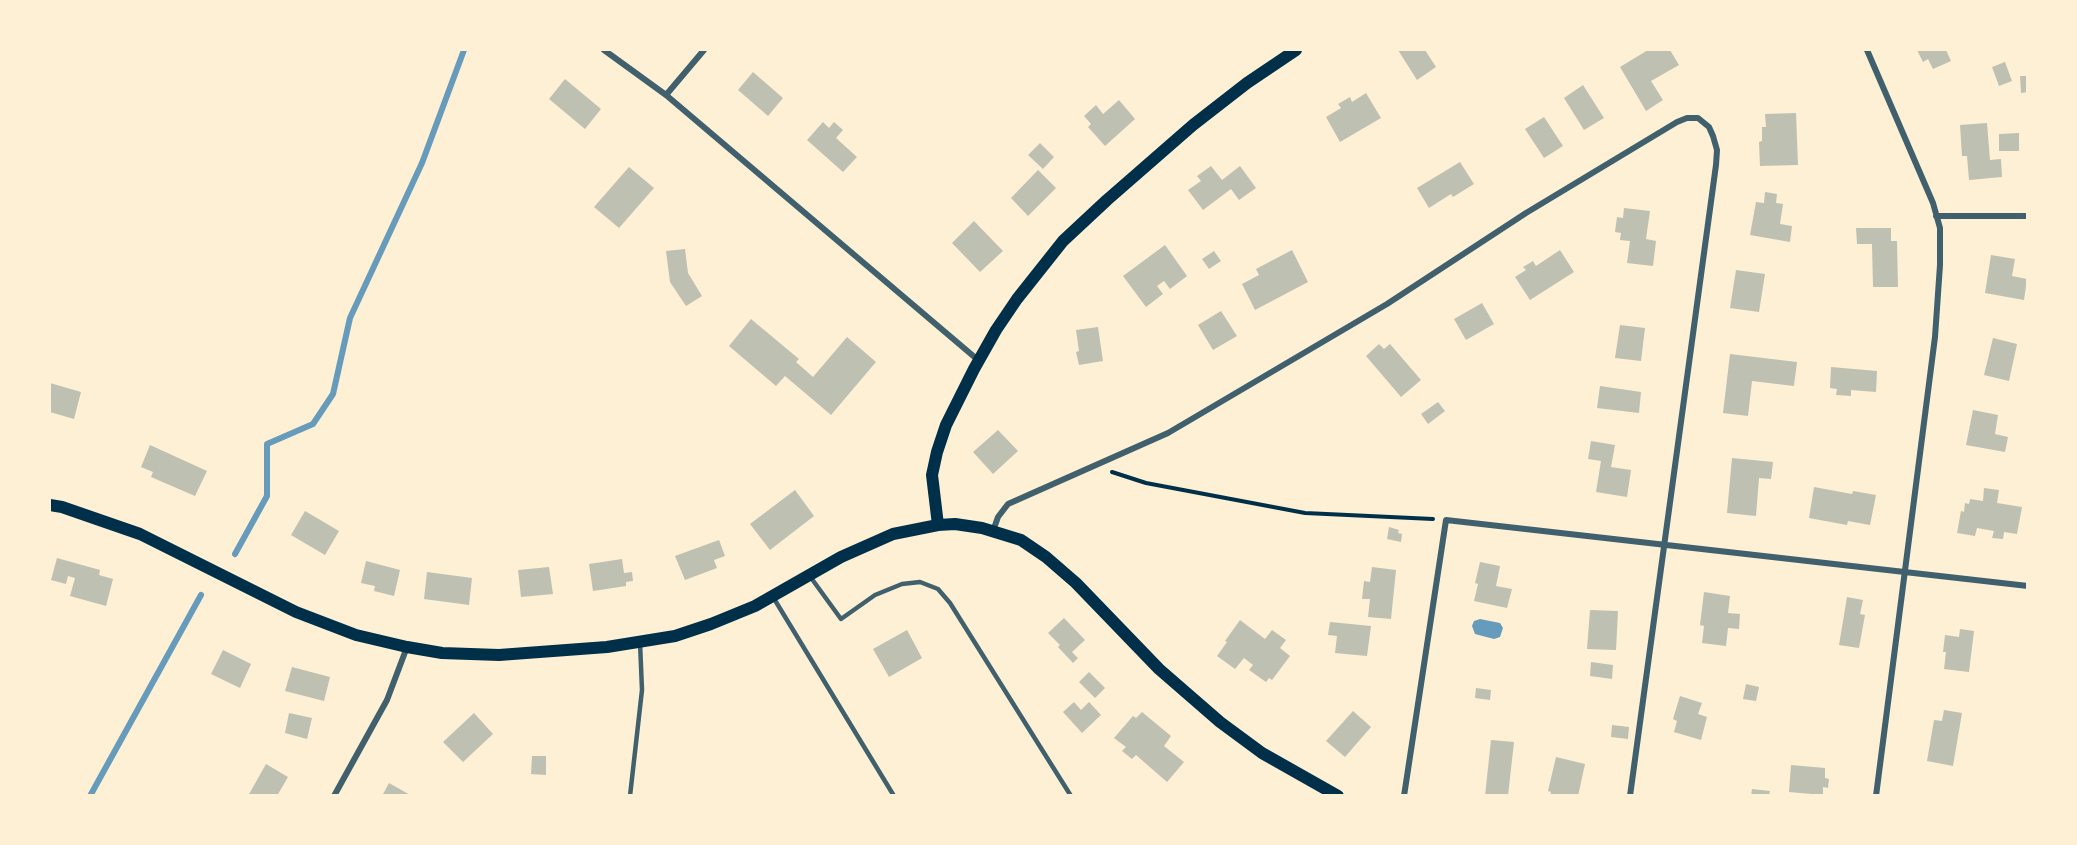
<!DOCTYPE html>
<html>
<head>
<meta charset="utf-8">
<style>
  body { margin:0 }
  #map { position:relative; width:2077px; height:845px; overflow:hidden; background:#fdf0d5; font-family:"Golos Text",sans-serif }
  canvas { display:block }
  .frame { position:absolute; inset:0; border:51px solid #fdf0d5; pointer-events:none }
</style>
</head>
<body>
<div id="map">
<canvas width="2077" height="845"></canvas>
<div class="frame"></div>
</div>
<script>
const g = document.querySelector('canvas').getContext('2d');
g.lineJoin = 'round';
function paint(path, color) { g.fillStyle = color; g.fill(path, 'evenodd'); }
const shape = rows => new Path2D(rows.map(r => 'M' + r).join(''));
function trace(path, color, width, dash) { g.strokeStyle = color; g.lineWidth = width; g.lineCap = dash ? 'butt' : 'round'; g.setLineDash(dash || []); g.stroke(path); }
paint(shape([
  [1480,619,1500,623,1503,628,1500,637,1494,639,1475,634,1472,626,1474,621]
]), '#669bbc');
trace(shape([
  [235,554,267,496,267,444,313,424,333,394,350,318,422,163,464,50],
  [90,796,201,595]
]), '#669bbc', 6);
paint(shape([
  [1398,50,1425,50,1436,67,1417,80],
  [1648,50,1670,50,1679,65,1651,81,1663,100,1646,111,1620,67],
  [1917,50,1946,50,1951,61,1933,69,1928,59,1923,62],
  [2005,62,2012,81,1999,86,1992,67],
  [753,72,783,98,768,116,738,90],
  [2020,76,2028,76,2028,92,2021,93],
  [565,79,601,109,585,129,549,99],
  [1583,85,1604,118,1584,130,1564,98],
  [1366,93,1381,118,1340,142,1326,117,1341,108,1338,104,1350,97,1352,102],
  [1119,100,1135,119,1105,146,1088,127,1091,124,1084,116,1096,105,1103,114],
  [1796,113,1798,165,1760,166,1759,142,1762,141,1762,127,1766,127,1765,114],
  [1544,117,1563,146,1544,158,1525,129],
  [823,122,829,128,834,122,843,130,836,138,857,157,843,172,807,140],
  [1987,123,1990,160,2001,159,2002,177,1969,180,1967,156,1962,156,1960,125],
  [2019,133,2019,151,1999,151,1999,134],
  [1040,143,1054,157,1043,169,1028,155],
  [1460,162,1474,184,1453,197,1451,194,1429,208,1417,188],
  [1211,166,1222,180,1240,166,1256,188,1239,200,1231,189,1203,210,1188,190,1201,181,1197,176],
  [629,167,654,188,619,228,594,207],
  [1038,170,1056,188,1028,216,1011,198],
  [1765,192,1777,194,1776,203,1783,204,1780,224,1792,226,1790,242,1750,235,1756,202,1764,203],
  [1624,208,1650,211,1646,239,1656,241,1653,266,1627,263,1630,241,1620,240,1621,233,1615,232,1617,217,1623,218],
  [974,221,1003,251,980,272,952,243],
  [1856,228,1891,228,1891,241,1897,241,1898,287,1873,287,1872,244,1857,244],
  [1165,245,1187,276,1170,289,1164,281,1157,286,1163,294,1146,307,1123,276],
  [685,249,688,273,702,296,686,306,670,282,666,251],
  [1292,250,1308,282,1255,310,1242,284,1259,275,1256,269],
  [1560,250,1574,272,1530,300,1515,277,1526,270,1523,267,1533,261,1536,266],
  [1214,251,1221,261,1209,269,1202,259],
  [1991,255,2015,259,2012,276,2027,279,2024,300,1985,293],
  [1736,270,1765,274,1759,312,1730,308],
  [1482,303,1494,324,1466,340,1454,319],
  [1221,311,1237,336,1213,350,1198,325],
  [751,319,799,359,796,362,813,377,847,337,876,362,831,415,785,376,776,386,729,346],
  [1620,325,1645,328,1641,361,1615,358],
  [1098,327,1103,361,1079,365,1076,352,1079,351,1076,330],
  [1993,338,2017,344,2009,381,1984,375],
  [1379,344,1384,349,1390,344,1421,380,1401,397,1366,356],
  [1730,354,1797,362,1794,386,1752,381,1748,416,1723,413],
  [1831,367,1877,371,1876,392,1851,390,1851,396,1836,395,1837,389,1830,388],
  [50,383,81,392,74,419,50,412],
  [1600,386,1641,392,1639,413,1597,408],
  [1438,402,1445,411,1428,424,1421,414],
  [1973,410,1998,415,1995,434,2008,437,2005,452,1966,445],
  [998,430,1018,451,993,474,973,452],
  [1591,441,1615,445,1611,467,1631,470,1627,497,1596,492,1601,461,1588,459],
  [150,445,207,471,195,496,151,477,153,472,141,467],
  [1732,458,1773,462,1771,479,1759,478,1756,516,1727,513],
  [1814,487,1852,494,1853,491,1876,495,1870,525,1848,521,1847,525,1809,518],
  [1984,488,1999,490,1997,503,2022,507,2017,534,2004,532,2003,539,1992,538,1994,531,1977,528,1975,536,1957,533,1961,511,1964,512,1965,503,1969,504,1970,499,1983,501],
  [795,490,814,516,770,550,750,524],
  [305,511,339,531,325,555,291,535],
  [1389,527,1399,530,1398,533,1402,534,1401,542,1387,539],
  [719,540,725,556,714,560,717,568,685,580,675,556],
  [57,558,100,570,99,575,113,579,106,606,70,596,75,578,68,576,66,584,51,580],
  [622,559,624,573,632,572,633,581,626,582,626,586,593,591,589,564],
  [366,561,400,570,394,596,374,591,375,586,361,583],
  [1480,562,1500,566,1496,586,1512,589,1507,608,1474,601,1478,584,1475,583],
  [549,567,553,594,521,597,518,570],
  [1372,567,1396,570,1391,619,1368,617,1370,599,1362,599,1364,581,1370,582],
  [427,572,472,578,469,605,424,599],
  [1704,592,1730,596,1728,613,1740,614,1739,629,1728,628,1726,646,1702,643,1704,626,1700,625],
  [1847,597,1863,600,1860,614,1865,615,1859,648,1839,645],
  [1590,610,1618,611,1616,650,1587,649],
  [1064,618,1085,640,1072,652,1078,658,1073,663,1058,647,1060,645,1048,633],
  [1240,620,1265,639,1272,630,1286,640,1280,648,1290,656,1272,680,1269,678,1266,682,1249,670,1253,665,1244,658,1235,669,1217,656,1227,642,1225,641],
  [1330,622,1371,626,1367,656,1335,653,1337,636,1328,635],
  [1960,629,1974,631,1969,672,1944,669,1946,652,1943,652,1945,635,1959,637],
  [907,630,922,658,889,677,873,649],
  [223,650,251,664,240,688,211,674],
  [1591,662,1613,665,1612,679,1590,676],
  [292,667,330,677,324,701,285,691],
  [1089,672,1105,688,1095,698,1079,682],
  [1746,684,1759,687,1756,701,1743,699],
  [1476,688,1491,690,1490,700,1475,698],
  [1680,696,1702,703,1698,714,1707,717,1701,740,1674,732,1677,721,1673,719],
  [1074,702,1081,710,1089,702,1101,715,1082,733,1063,712],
  [1944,710,1962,713,1953,766,1927,761,1934,720,1942,721],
  [1353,711,1371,727,1345,757,1326,741],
  [1142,712,1171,736,1164,746,1184,762,1167,782,1136,755,1132,759,1122,751,1126,747,1114,738,1133,716,1136,718],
  [289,713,312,718,307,739,285,733],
  [474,713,493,734,463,762,443,742],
  [1612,725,1629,727,1628,739,1611,737],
  [1491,740,1514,742,1508,796,1485,796],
  [532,756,546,756,546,775,531,774],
  [1556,757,1585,764,1578,796,1550,796,1551,792,1548,791],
  [266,764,288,777,277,796,248,796],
  [1791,765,1825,768,1825,778,1829,779,1828,788,1823,787,1823,795,1789,792],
  [389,783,412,796,382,796],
  [1752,789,1770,791,1769,796,1751,796]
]), '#bec0b2');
trace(shape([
  [1112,472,1146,483,1305,513,1433,519]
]), '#003049', 4);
trace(shape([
  [809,575,841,619,875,595,902,584,920,582,938,589,950,603,1071,796],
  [773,597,894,796],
  [630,796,642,690,640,642]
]), '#3f606c', 4.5);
trace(shape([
  [604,50,666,95,978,360],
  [1867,50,1933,203,1940,228,1940,265,1935,337,1876,796],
  [666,95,704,50],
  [1936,216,2028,216],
  [993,531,998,517,1008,504,1168,433,1387,304,1526,213,1677,122,1687,118,1698,118,1709,127,1713,136,1717,150,1716,165,1630,796],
  [334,796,387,700,407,647],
  [1404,796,1446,520,2028,586]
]), '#3f606c', 6);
trace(shape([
  [50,505,62,507,140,534,296,612,356,635,407,647,442,653,499,655,607,647,675,636,711,624,755,606,841,557,893,534,938,525,955,524,982,528,1021,540,1046,557,1076,583,1159,669,1220,722,1262,753,1338,796],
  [938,525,932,475,937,452,946,425,974,369,996,330,1017,299,1063,241,1107,200,1193,125,1247,83,1296,50]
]), '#003049', 12);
</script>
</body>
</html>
